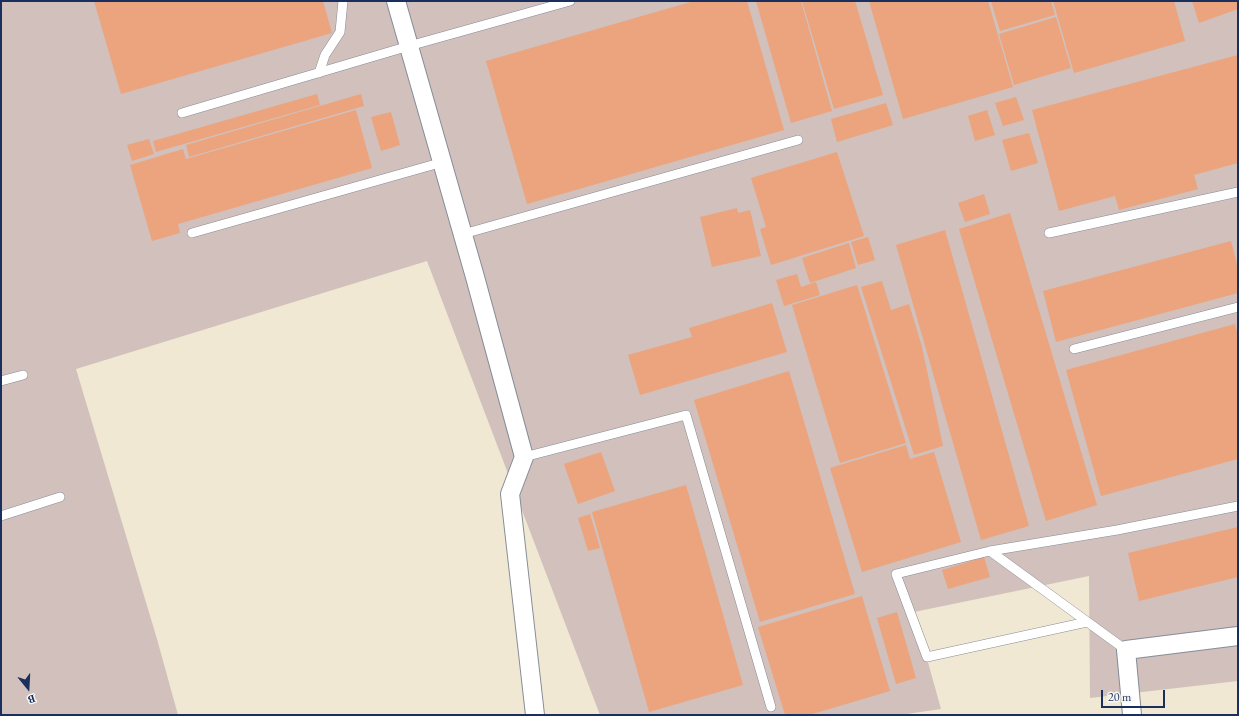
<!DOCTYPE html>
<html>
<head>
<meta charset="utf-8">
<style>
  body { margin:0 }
  #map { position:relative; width:1239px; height:716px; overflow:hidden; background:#f0e8d2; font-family:"EB Garamond",serif }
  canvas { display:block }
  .frame { position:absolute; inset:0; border:2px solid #1b2f5e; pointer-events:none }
  .north { position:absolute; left:8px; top:668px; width:40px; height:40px; -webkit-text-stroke:3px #f6f6f2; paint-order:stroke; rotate:162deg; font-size:11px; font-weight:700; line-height:16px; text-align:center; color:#1b2f5e }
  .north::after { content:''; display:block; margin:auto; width:14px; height:18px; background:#1b2f5e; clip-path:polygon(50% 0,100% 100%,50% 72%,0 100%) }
  .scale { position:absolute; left:1101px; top:690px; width:64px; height:18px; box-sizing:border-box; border:2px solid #1b2f5e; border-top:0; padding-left:5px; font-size:12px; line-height:14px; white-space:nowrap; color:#1b2f5e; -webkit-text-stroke:3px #f6f6f2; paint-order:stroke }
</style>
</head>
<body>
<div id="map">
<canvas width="1239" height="716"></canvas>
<div class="frame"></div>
<div class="north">B</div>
<div class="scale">20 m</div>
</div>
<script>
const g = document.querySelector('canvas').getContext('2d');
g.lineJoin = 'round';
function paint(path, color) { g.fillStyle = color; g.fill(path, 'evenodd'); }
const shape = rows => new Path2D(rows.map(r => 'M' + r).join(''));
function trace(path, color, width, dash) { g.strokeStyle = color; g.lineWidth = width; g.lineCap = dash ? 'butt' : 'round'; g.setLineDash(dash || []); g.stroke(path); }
paint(shape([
  [1,1,1238,1,1238,681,1090,698,1089,576,914,612,941,709,900,715,600,715,427,261,76,369,157,639,178,715,1,715]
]), '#d1c0bc');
paint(shape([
  [94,1,323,1,332,33,121,94],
  [694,1,747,1,784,130,527,204,486,61],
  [756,1,801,1,832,111,791,123],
  [802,1,855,1,883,95,834,109],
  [869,1,988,1,1013,87,903,119],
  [991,1,1051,1,1055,15,1000,31],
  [1053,1,1174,1,1185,41,1074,73],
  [1192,1,1238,1,1238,9,1199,23],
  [1056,17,1071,68,1014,85,999,34],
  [1238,55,1238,111,1237,112,1238,116,1238,163,1194,175,1198,189,1119,210,1115,196,1059,211,1032,110],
  [317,94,320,105,156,152,153,141],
  [361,94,364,106,189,157,186,145],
  [1016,97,1024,120,1003,126,995,103],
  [886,103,893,125,837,142,831,119],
  [356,110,372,168,178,224,180,233,152,241,130,165,183,149,186,159],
  [987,110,995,135,975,141,968,116],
  [391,112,400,145,381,151,371,117],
  [1029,133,1038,163,1011,171,1002,140],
  [149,139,154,154,132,161,127,145],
  [837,152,864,236,771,265,760,229,766,227,751,178],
  [984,194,990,214,965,222,958,203],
  [737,208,738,213,750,210,761,256,712,267,700,217],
  [1010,213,1097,505,1046,521,959,229],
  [945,230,1029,526,981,540,896,245],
  [868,237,875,260,858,265,851,242],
  [1231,241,1238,268,1238,293,1056,342,1043,291],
  [849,243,856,268,810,283,802,258],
  [797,274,801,287,816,282,820,295,784,306,776,280],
  [882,281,891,310,909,304,922,347,943,446,914,455,861,287],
  [857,285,906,443,840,463,792,305],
  [772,303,787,352,640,395,628,355,692,337,689,328],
  [1235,324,1238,336,1238,459,1101,496,1066,370],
  [789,371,855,594,760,622,694,400],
  [906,445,910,459,934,452,961,542,862,572,830,468],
  [601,452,615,491,578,504,564,464],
  [686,485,743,685,649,712,592,512],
  [590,514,600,548,588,551,578,518],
  [1238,527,1238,577,1139,601,1128,553],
  [984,557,990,577,948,589,942,570],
  [862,596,890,691,809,715,785,715,758,627],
  [897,612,916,678,896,684,877,618]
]), '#eba47d');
const lane = shape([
  [319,73,325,55,340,32,343,1],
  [182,113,409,46,570,1],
  [192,233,443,162],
  [1049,233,1238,192],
  [463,234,798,140],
  [1074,349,1238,307],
  [1,381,23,375],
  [524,457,686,415,771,707],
  [1,516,60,497],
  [990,551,896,574,927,657,1087,622],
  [1126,650,990,551,1117,530,1238,506]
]);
const street = shape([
  [396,1,475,277,524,457,510,494,535,715],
  [1132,715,1126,650,1238,636]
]);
trace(lane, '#868c98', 10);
trace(street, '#868c98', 20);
trace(lane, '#fff', 9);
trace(street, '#fff', 18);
</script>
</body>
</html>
